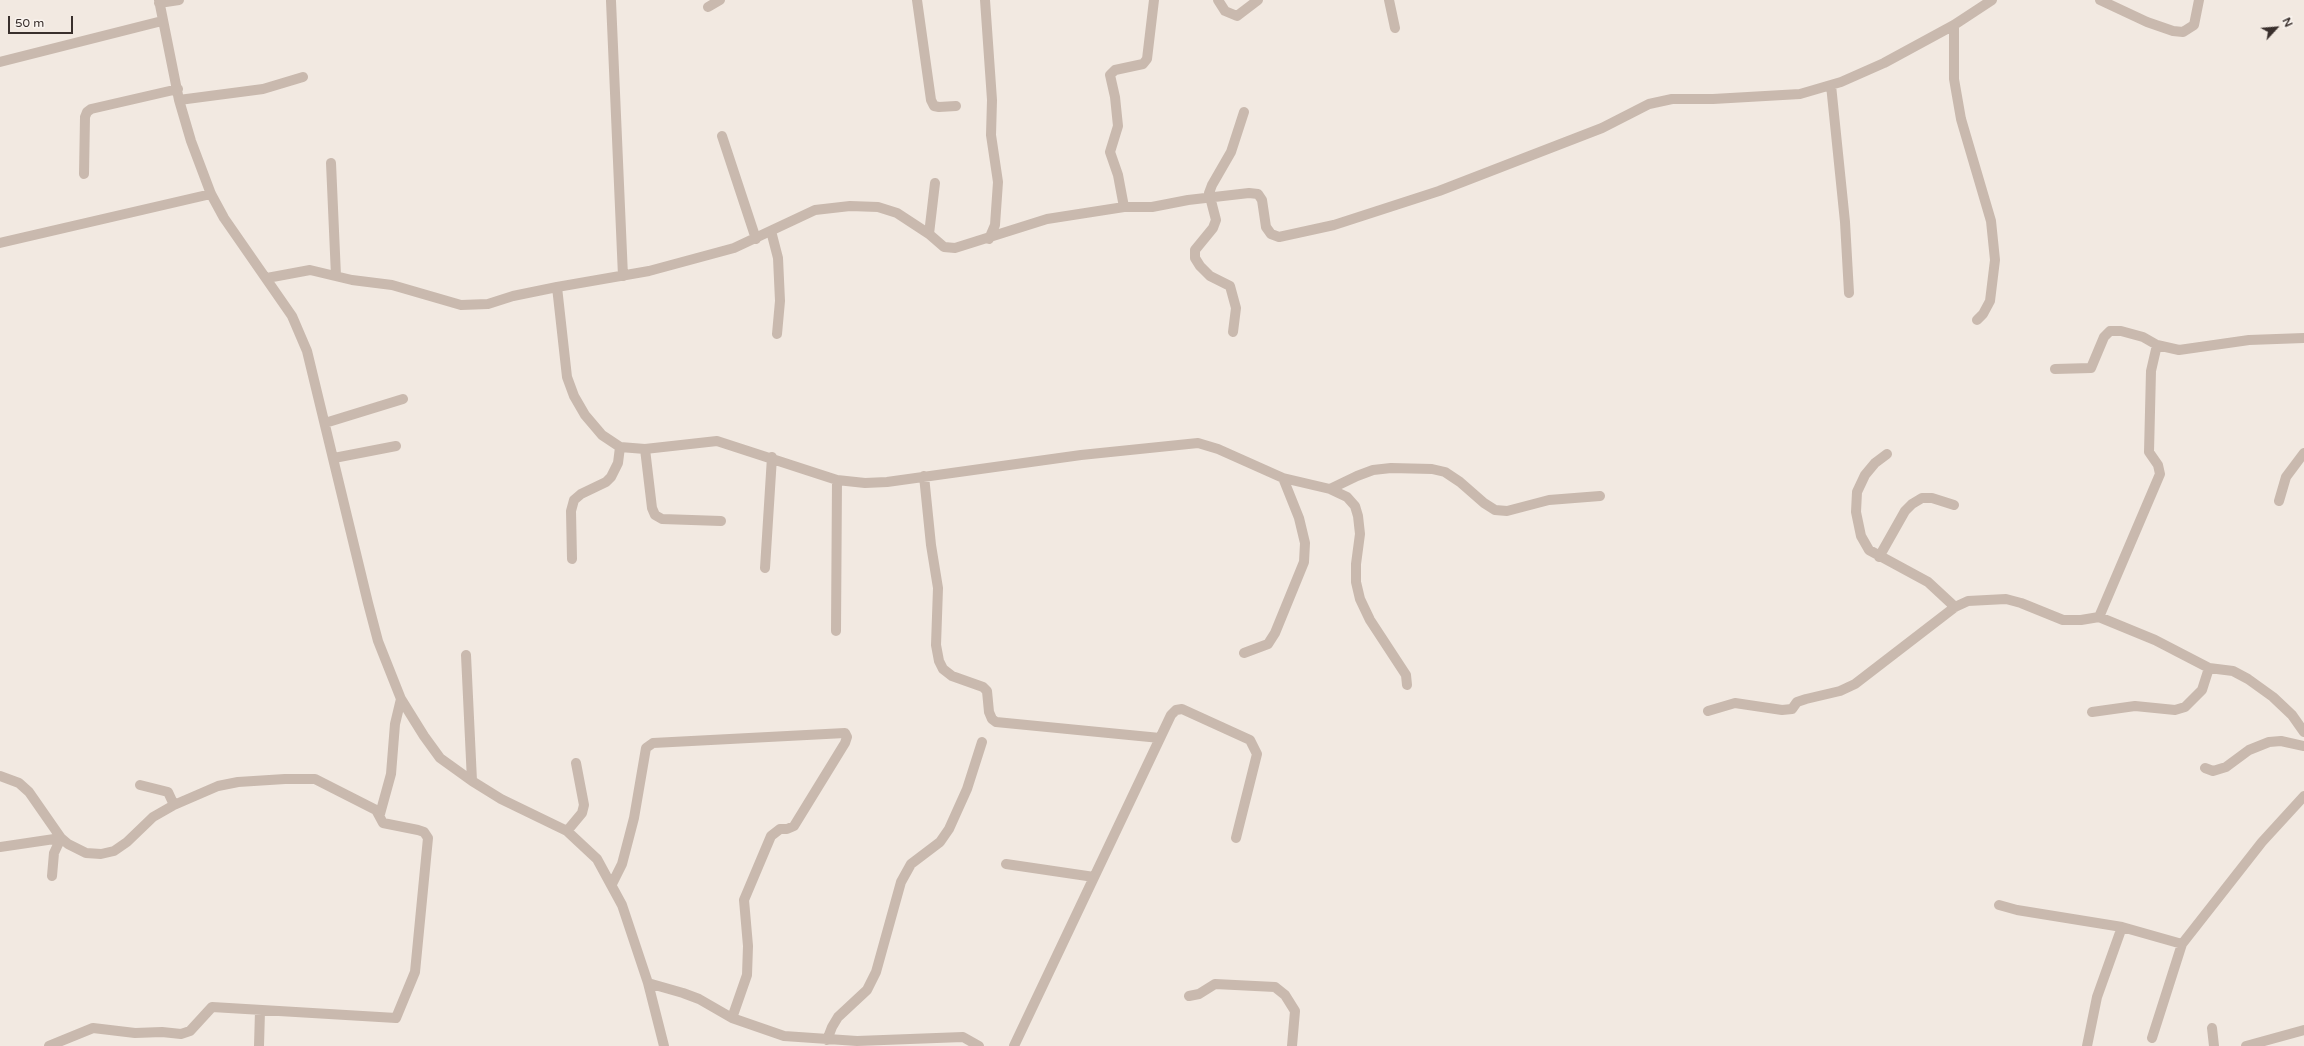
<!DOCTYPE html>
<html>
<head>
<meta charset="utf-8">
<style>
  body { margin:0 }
  #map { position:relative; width:2304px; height:1046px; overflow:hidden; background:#f2e9e1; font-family:"Varela Round",sans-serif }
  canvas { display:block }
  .north { position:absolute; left:2256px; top:8px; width:40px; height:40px; -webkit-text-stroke:3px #f9f3ee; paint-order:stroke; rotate:64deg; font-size:11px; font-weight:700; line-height:16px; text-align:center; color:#392f2c }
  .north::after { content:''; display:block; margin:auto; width:14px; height:18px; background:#392f2c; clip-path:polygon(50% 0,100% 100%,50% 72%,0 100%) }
  .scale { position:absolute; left:8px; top:16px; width:65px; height:18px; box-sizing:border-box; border:2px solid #392f2c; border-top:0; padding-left:5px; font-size:12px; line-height:14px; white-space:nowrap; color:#392f2c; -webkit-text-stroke:3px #f9f3ee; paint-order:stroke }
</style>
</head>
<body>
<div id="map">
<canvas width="2304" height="1046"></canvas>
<div class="north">N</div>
<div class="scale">50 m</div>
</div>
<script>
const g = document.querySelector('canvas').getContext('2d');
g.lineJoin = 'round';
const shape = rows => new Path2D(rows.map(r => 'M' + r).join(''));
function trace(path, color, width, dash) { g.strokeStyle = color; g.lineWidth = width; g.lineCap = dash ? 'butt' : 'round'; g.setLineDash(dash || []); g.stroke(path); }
trace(shape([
  [159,0,179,100,191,141,211,194,224,218,292,316,307,351,368,603,378,641,401,699,424,736,440,758,472,781,501,799,567,831,597,859,622,905,648,983,664,1046],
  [917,0,931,100,934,106,939,107,956,106],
  [985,0,992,100,991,135,998,182,995,225,989,239],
  [1218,0,1225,11,1237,16,1258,0],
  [1389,0,1395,28],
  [2100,0,2147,22,2173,31,2183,32,2194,25,2199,0],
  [611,1,623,276],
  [159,3,179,0],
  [708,7,720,0],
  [1954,25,1954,79,1961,119,1991,221,1995,260,1990,301,1983,314,1977,320],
  [0,62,162,21],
  [1831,85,1845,222,1849,293],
  [179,100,263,89,303,77],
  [722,136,756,239],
  [331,163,336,276],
  [84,174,85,117,87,112,91,109,178,89],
  [1124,207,1118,175,1110,152,1118,126,1115,97,1110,75,1115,70,1143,64,1147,59,1154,0],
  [771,231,778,258,780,301,777,334],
  [929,234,935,183],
  [0,243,211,194],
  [267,278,310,270,352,280,392,285,461,305,488,304,513,296,557,287,649,271,734,248,815,210,850,206,878,207,897,213,929,234,944,247,955,248,1047,219,1124,207,1152,207,1188,200,1249,193,1258,194,1262,200,1266,227,1271,234,1279,237,1334,225,1439,191,1602,128,1649,104,1672,99,1713,99,1800,94,1841,82,1884,63,1954,25,1992,0],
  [557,287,567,377,574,396,585,415,602,435,620,447,645,449,717,441,837,480,865,483,887,482,1081,455,1198,443,1218,449,1283,478,1330,489,1357,476,1373,470,1391,468,1432,469,1445,472,1460,482,1484,503,1495,510,1507,511,1549,500,1600,496],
  [1233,332,1236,308,1230,286,1210,276,1200,266,1195,258,1195,250,1213,228,1216,220,1209,193,1212,185,1231,152,1244,112],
  [2055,369,2091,368,2104,337,2110,331,2121,331,2143,337,2157,345,2179,350,2249,340,2304,338],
  [325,423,403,399],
  [645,449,652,508,655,515,662,519,721,521],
  [1887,454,1875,463,1865,475,1857,492,1856,512,1861,536,1869,550,1928,582,1955,607],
  [334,458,396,446],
  [924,476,931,545,938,588,936,645,939,661,943,669,952,676,983,687,987,691,989,712,992,719,996,722,1160,738],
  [1330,489,1347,497,1355,506,1358,516,1360,534,1356,564,1356,582,1360,599,1370,620,1406,675,1407,685],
  [2279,501,2286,477,2304,453],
  [1879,557,1905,511,1912,504,1922,498,1932,498,1954,505],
  [572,559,571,511,574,500,581,494,606,482,611,477,618,463,620,447],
  [765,568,772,457],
  [2099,617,2160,474,2158,465,2149,452,2151,371,2157,345],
  [836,631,837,480],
  [1244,653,1268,644,1275,633,1304,562,1305,543,1299,518,1283,478],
  [466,655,472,781],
  [1708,711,1735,703,1782,710,1792,709,1797,702,1806,699,1840,691,1855,684,1955,607,1968,601,2006,599,2021,603,2063,620,2081,620,2099,617,2155,640,2209,668,2233,671,2248,679,2273,697,2292,715,2304,732],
  [2092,712,2135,706,2175,710,2185,707,2202,690,2209,668],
  [2205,768,2213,771,2226,767,2249,750,2269,742,2281,741,2304,746],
  [0,776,19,783,29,792,61,838,68,844,86,853,101,854,114,851,127,842,153,817,174,805,218,786,238,782,285,779,315,779,376,810,383,823,418,830,424,832,428,838,415,972,396,1018,212,1007,190,1031,181,1034,162,1032,135,1033,93,1028,49,1046],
  [140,785,168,792,174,805],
  [380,814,391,774,395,724,401,699],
  [567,831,582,813,584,805,576,763],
  [0,847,61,838],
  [1006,864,1094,877],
  [52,876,54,853,61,838],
  [612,884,622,864,634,818,646,748,653,743,845,733,847,737,845,743,794,826,787,829,780,829,771,836,744,900,748,946,747,975,732,1018],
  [1999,905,2017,910,2122,927,2182,944,2262,842,2304,796],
  [648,983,683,993,699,999,732,1018,784,1036,857,1041,963,1037,979,1046],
  [1189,996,1199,994,1215,984,1275,987,1285,995,1295,1011,1292,1046],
  [2212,1028,2214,1046],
  [2152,1038,2182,944],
  [827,1040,832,1027,838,1017,867,990,876,972,901,882,911,864,940,842,949,829,967,789,982,742],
  [259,1046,260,1011],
  [1014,1046,1171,715,1176,710,1182,709,1250,740,1257,754,1236,838],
  [2087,1046,2097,997,2122,927],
  [2246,1046,2304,1030]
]), '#c9b9ae', 10);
</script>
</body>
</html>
